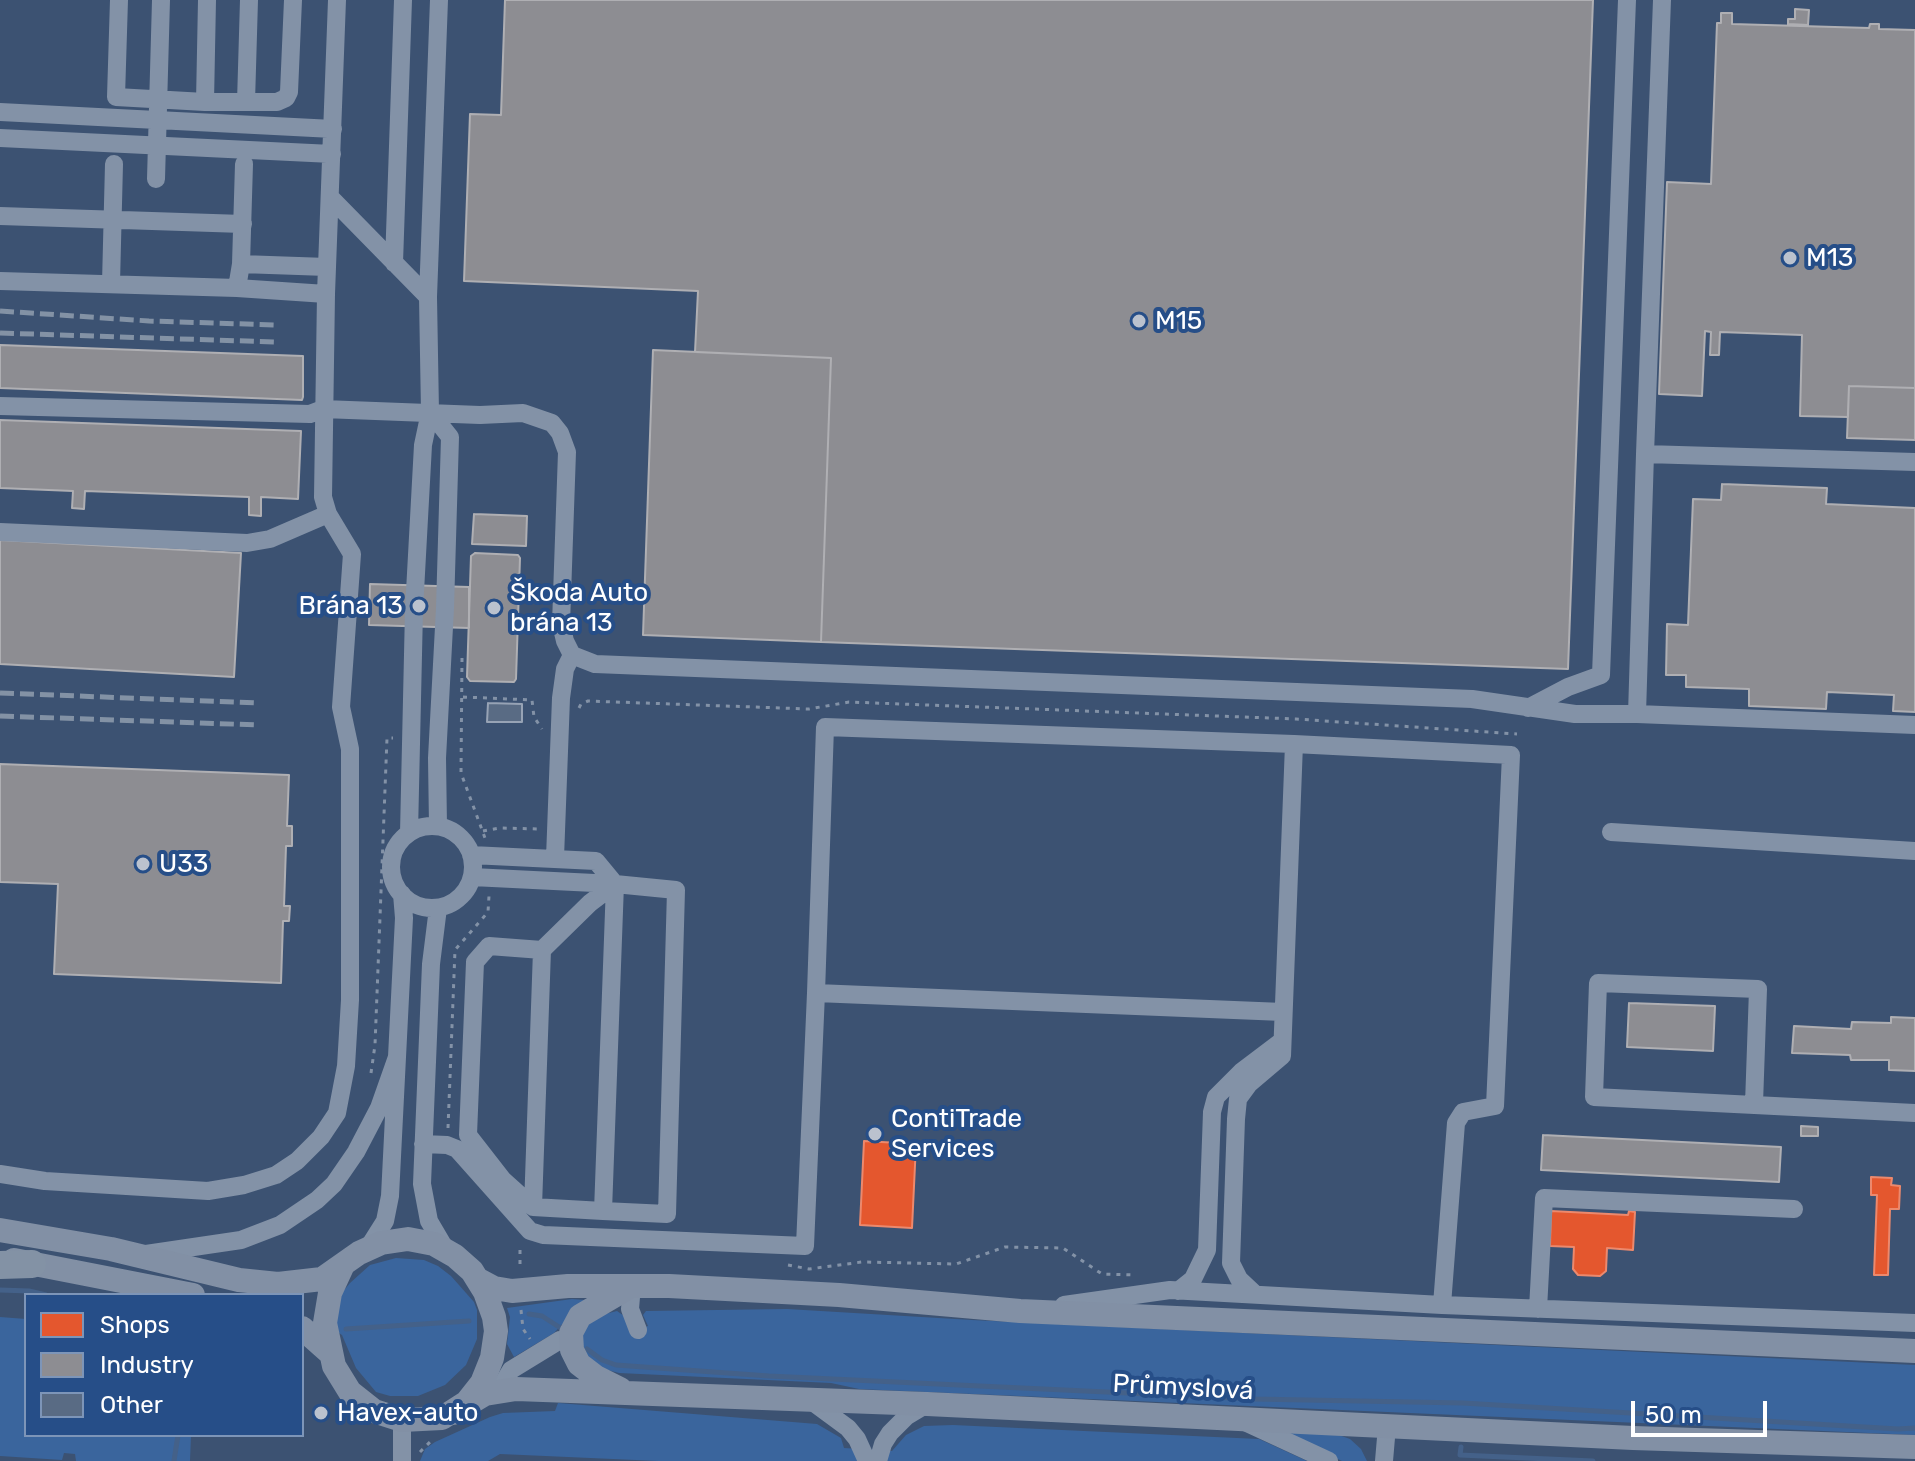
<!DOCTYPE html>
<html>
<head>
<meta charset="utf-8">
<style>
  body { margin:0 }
  #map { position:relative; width:1915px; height:1461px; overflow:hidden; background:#3c5272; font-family:Rubik,sans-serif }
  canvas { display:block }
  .legend { position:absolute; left:24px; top:1293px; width:280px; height:144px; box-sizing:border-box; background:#264e88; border:2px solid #7d95b8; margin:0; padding:10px 14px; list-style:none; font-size:24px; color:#fff }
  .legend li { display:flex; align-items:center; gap:16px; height:40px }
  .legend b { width:40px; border:2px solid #7d95b8 }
  .scale { position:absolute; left:1631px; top:1401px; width:136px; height:36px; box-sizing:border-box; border:4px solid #fff; border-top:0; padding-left:10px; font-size:24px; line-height:28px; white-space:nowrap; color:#fff; -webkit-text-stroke:6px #264e88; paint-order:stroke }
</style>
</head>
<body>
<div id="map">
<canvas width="1915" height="1461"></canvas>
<ul class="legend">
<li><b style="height:22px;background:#e4572e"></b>Shops</li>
<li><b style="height:22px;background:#8d8d92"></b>Industry</li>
<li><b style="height:22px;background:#596b84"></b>Other</li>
</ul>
<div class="scale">50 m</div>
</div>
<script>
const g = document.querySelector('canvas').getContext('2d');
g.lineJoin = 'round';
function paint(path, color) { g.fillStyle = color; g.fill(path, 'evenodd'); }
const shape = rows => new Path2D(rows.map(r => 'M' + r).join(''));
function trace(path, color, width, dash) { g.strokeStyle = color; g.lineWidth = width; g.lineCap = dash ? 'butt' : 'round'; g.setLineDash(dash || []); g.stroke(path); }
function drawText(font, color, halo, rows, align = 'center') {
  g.font = font + ' Rubik,sans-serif'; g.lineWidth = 8; g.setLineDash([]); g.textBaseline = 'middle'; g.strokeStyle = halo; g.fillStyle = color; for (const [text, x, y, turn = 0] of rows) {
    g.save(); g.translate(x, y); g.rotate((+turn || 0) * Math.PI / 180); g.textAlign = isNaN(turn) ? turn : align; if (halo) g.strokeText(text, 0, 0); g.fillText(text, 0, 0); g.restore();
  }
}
paint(shape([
  [396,1258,424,1260,438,1266,451,1276,474,1302,477,1310,477,1339,466,1365,445,1385,418,1396,390,1396,376,1392,356,1368,342,1335,331,1328,341,1294,350,1283,370,1265],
  [572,1299,585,1300,554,1333,514,1357,507,1344,510,1317,507,1308],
  [787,1309,972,1320,1915,1365,1915,1435,859,1389,831,1383,619,1373,600,1368,588,1359,580,1338,587,1323,601,1315,617,1311,627,1318,634,1331,648,1326,643,1315,646,1311],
  [0,1317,26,1319,26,1435,191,1435,190,1461,76,1461,75,1454,64,1453,62,1460,0,1456],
  [558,1403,817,1424,841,1438,844,1448,892,1451,906,1435,924,1426,953,1425,1259,1439,1307,1461,658,1461,500,1454,488,1461,420,1461,425,1449,435,1442,490,1417,503,1413,555,1411],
  [1290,1432,1336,1434,1350,1439,1361,1449,1367,1461,1342,1461,1289,1437]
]), '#3a659d');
const shops = shape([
  [864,1141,916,1144,912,1228,860,1225,864,1141],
  [1871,1177,1892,1178,1891,1185,1900,1186,1899,1209,1890,1209,1888,1275,1874,1275,1877,1195,1871,1195,1871,1177],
  [1551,1211,1628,1215,1629,1211,1635,1212,1633,1250,1607,1248,1606,1271,1600,1276,1578,1275,1573,1269,1574,1247,1550,1246,1551,1211]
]);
paint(shops, '#e4572e');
trace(shops, '#ec896d', 2);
const industry = shape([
  [505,0,1593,0,1568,669,821,642,831,358,695,352,698,291,464,281,470,114,501,115,505,0],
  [1795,9,1809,10,1808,25,1788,24,1788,19,1795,19,1795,9],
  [1721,13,1732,13,1732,24,1869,28,1870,24,1879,24,1879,29,1915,30,1915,388,1849,386,1848,417,1800,416,1802,335,1720,332,1719,355,1710,355,1711,332,1705,331,1702,396,1659,394,1667,182,1711,184,1717,23,1721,23,1721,13],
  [0,345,303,356,303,397,302,400,0,388,0,345],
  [653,350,831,358,821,642,643,635,653,350],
  [1849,386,1915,388,1915,440,1847,438,1849,386],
  [0,420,301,431,298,499,261,497,261,516,249,515,249,497,85,491,84,509,72,508,73,491,0,488,0,420],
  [1722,484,1827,488,1826,504,1915,508,1915,712,1893,711,1894,695,1827,692,1826,709,1749,706,1749,689,1686,687,1686,675,1666,675,1667,624,1688,625,1693,499,1721,500,1722,484],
  [474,514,527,516,526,546,472,544,474,514],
  [0,540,241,553,234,677,0,664,0,540],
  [475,553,518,555,520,558,516,679,514,682,470,681,467,677,471,556,475,553],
  [370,584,469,587,469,628,369,625,370,584],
  [0,764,289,775,287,826,292,826,292,846,286,846,284,906,290,906,289,921,283,921,281,983,54,974,58,884,0,882,0,764],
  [1629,1003,1715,1006,1713,1051,1627,1047,1629,1003],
  [1891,1017,1915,1018,1915,1071,1889,1070,1889,1060,1851,1060,1850,1055,1792,1053,1794,1026,1851,1029,1852,1022,1891,1023,1891,1017],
  [1801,1126,1818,1127,1818,1136,1801,1136,1801,1126],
  [1543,1135,1781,1147,1779,1182,1541,1170,1543,1135]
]);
paint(industry, '#8d8d92');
trace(industry, '#afafb3', 2);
trace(shape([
  [0,1290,29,1291,46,1295],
  [529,1314,542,1316,559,1327],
  [346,1329,469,1321],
  [587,1349,602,1360,616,1365,769,1376,1254,1399,1463,1403,1898,1429,1915,1428],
  [1461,1447,1460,1455,1593,1461],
  [174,1461,178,1435]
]), '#446189', 5);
const building = shape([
  [488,703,522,704,522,722,487,722,488,703]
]);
paint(building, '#596b84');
trace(building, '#97a3b5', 2);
trace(shape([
  [462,658,461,773,485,838],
  [463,697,532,700,534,717,542,729],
  [579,708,581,704,588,701,809,709,849,702,1296,719,1517,734],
  [483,831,500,828,538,829],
  [371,1073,375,1045,387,738,393,738],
  [448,1128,455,950,488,912,489,896],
  [520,1250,520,1270],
  [788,1265,809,1269,862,1262,956,1264,1005,1247,1063,1248,1102,1274,1136,1275],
  [521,1310,523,1329,530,1339],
  [420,1452,431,1441]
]), '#8392a7', 3, [4, 6]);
trace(shape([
  [119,0,116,97,205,102,277,102,286,98,289,92,293,0],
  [205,102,207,0],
  [246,102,249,0],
  [0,112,333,129],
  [0,138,332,154],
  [156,179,161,0],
  [330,197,428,297],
  [0,216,243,224],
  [394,263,403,0],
  [241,264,327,267],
  [0,281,237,288,326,294],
  [111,283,114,164],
  [237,288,241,264,244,164],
  [0,406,310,414,323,409,480,415,523,413,552,423,560,433,567,452,561,624,565,641,572,655,595,664,1472,699,1575,714,1637,714,1645,454,1915,462],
  [430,412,450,437,445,608,437,758,438,826],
  [1645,454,1662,0],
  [0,532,247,543,270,539,328,514],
  [1528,708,1568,687,1601,675,1627,0],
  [1637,714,1915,725],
  '391 867a41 41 0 1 1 82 0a41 41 0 1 1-82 0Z',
  [1611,832,1915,851],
  [409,833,414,610,423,445,430,412,428,297,439,0],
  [471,855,596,861,615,884],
  [555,858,561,698,565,669,572,655],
  [472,877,615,884],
  [438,908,431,964,422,1184,429,1221,446,1250],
  [816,993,825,727,1294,744],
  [1754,1104,1758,989,1598,983,1594,1097,1915,1113],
  [423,1144,447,1145,457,1149,530,1231,543,1235,805,1246,816,993,1283,1012],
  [0,1174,45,1181,208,1191,244,1185,276,1175,297,1161,321,1137,337,1113,346,1066,350,1000,350,749,341,707,352,554,328,514,323,497,326,294,337,0],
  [533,1207,503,1180,468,1135,475,962,489,946,542,950],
  [603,1211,615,884,676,890,667,1214,603,1211,533,1207,542,950,590,903,615,884],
  [368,1248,385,1221,390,1196,404,918,402,894],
  [146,1254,241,1240,280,1225,317,1200,334,1184,356,1152,379,1108,397,1057],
  [632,1285,630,1309,638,1330],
  [1178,1291,1193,1279,1207,1250,1212,1112,1216,1097,1241,1072,1282,1041],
  [1255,1294,1239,1279,1231,1263,1236,1119,1238,1099,1249,1084,1282,1056,1294,744,1511,755,1495,1106,1463,1112,1456,1123,1442,1305],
  [1064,1305,1170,1290,1442,1305,1915,1323],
  [1538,1309,1544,1198,1794,1209],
  [499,1390,511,1370,560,1340],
  [810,1400,848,1428,857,1439,867,1461],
  [1245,1422,1329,1461],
  [402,1461,402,1420],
  [878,1461,883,1444,890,1433,907,1416,927,1404],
  [1384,1461,1387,1426]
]), '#8392a7', 18);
trace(shape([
  [0,1230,111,1249,239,1280,278,1284,322,1279,359,1253,381,1243,408,1239,434,1244,455,1256,472,1271,485,1292,494,1317,496,1331,492,1358,482,1383,467,1402,442,1418,402,1420,374,1411,350,1392,334,1366,325,1323,330,1293,342,1267],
  [14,1260,193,1295],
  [479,1280,494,1288,512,1291,568,1286,669,1286,839,1295,1020,1311,1915,1351],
  [302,1328,329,1352],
  [620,1389,596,1377,579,1364,572,1350,571,1333,580,1316,631,1286],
  [453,1413,485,1394,516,1389,927,1404,1633,1438,1915,1447]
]), '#8290a5', 24);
trace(shape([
  [0,1265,32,1264]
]), '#8392a5', 28);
trace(shape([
  [0,311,149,321,276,325],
  [0,333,275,342],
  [0,693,258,703],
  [0,716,259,725]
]), '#8392a5', 5, [14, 6]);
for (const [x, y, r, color] of [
  [1790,258,8,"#bbc2ce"],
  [1139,321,8,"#bbc2ce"],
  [419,606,8,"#bbc2ce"],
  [494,608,8,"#bbc2ce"],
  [143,864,8,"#bbc2ce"],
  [875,1134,8,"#bbc2ce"],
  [321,1413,8,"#bbc2ce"]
]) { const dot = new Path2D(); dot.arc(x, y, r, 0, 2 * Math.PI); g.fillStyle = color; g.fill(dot); trace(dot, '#264e88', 3); }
drawText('26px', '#fff', '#264e88', [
  ["M13",1806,258],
  ["M15",1155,321],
  ["Škoda Auto",510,593],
  ["brána 13",510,623],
  ["Brána 13",403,606,"right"],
  ["U33",159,864],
  ["ContiTrade",891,1119],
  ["Services",891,1149],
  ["Havex-auto",337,1413]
], 'left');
drawText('26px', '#fff', '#264e88', [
  ["Průmyslová",1183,1388,3]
]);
</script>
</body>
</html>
